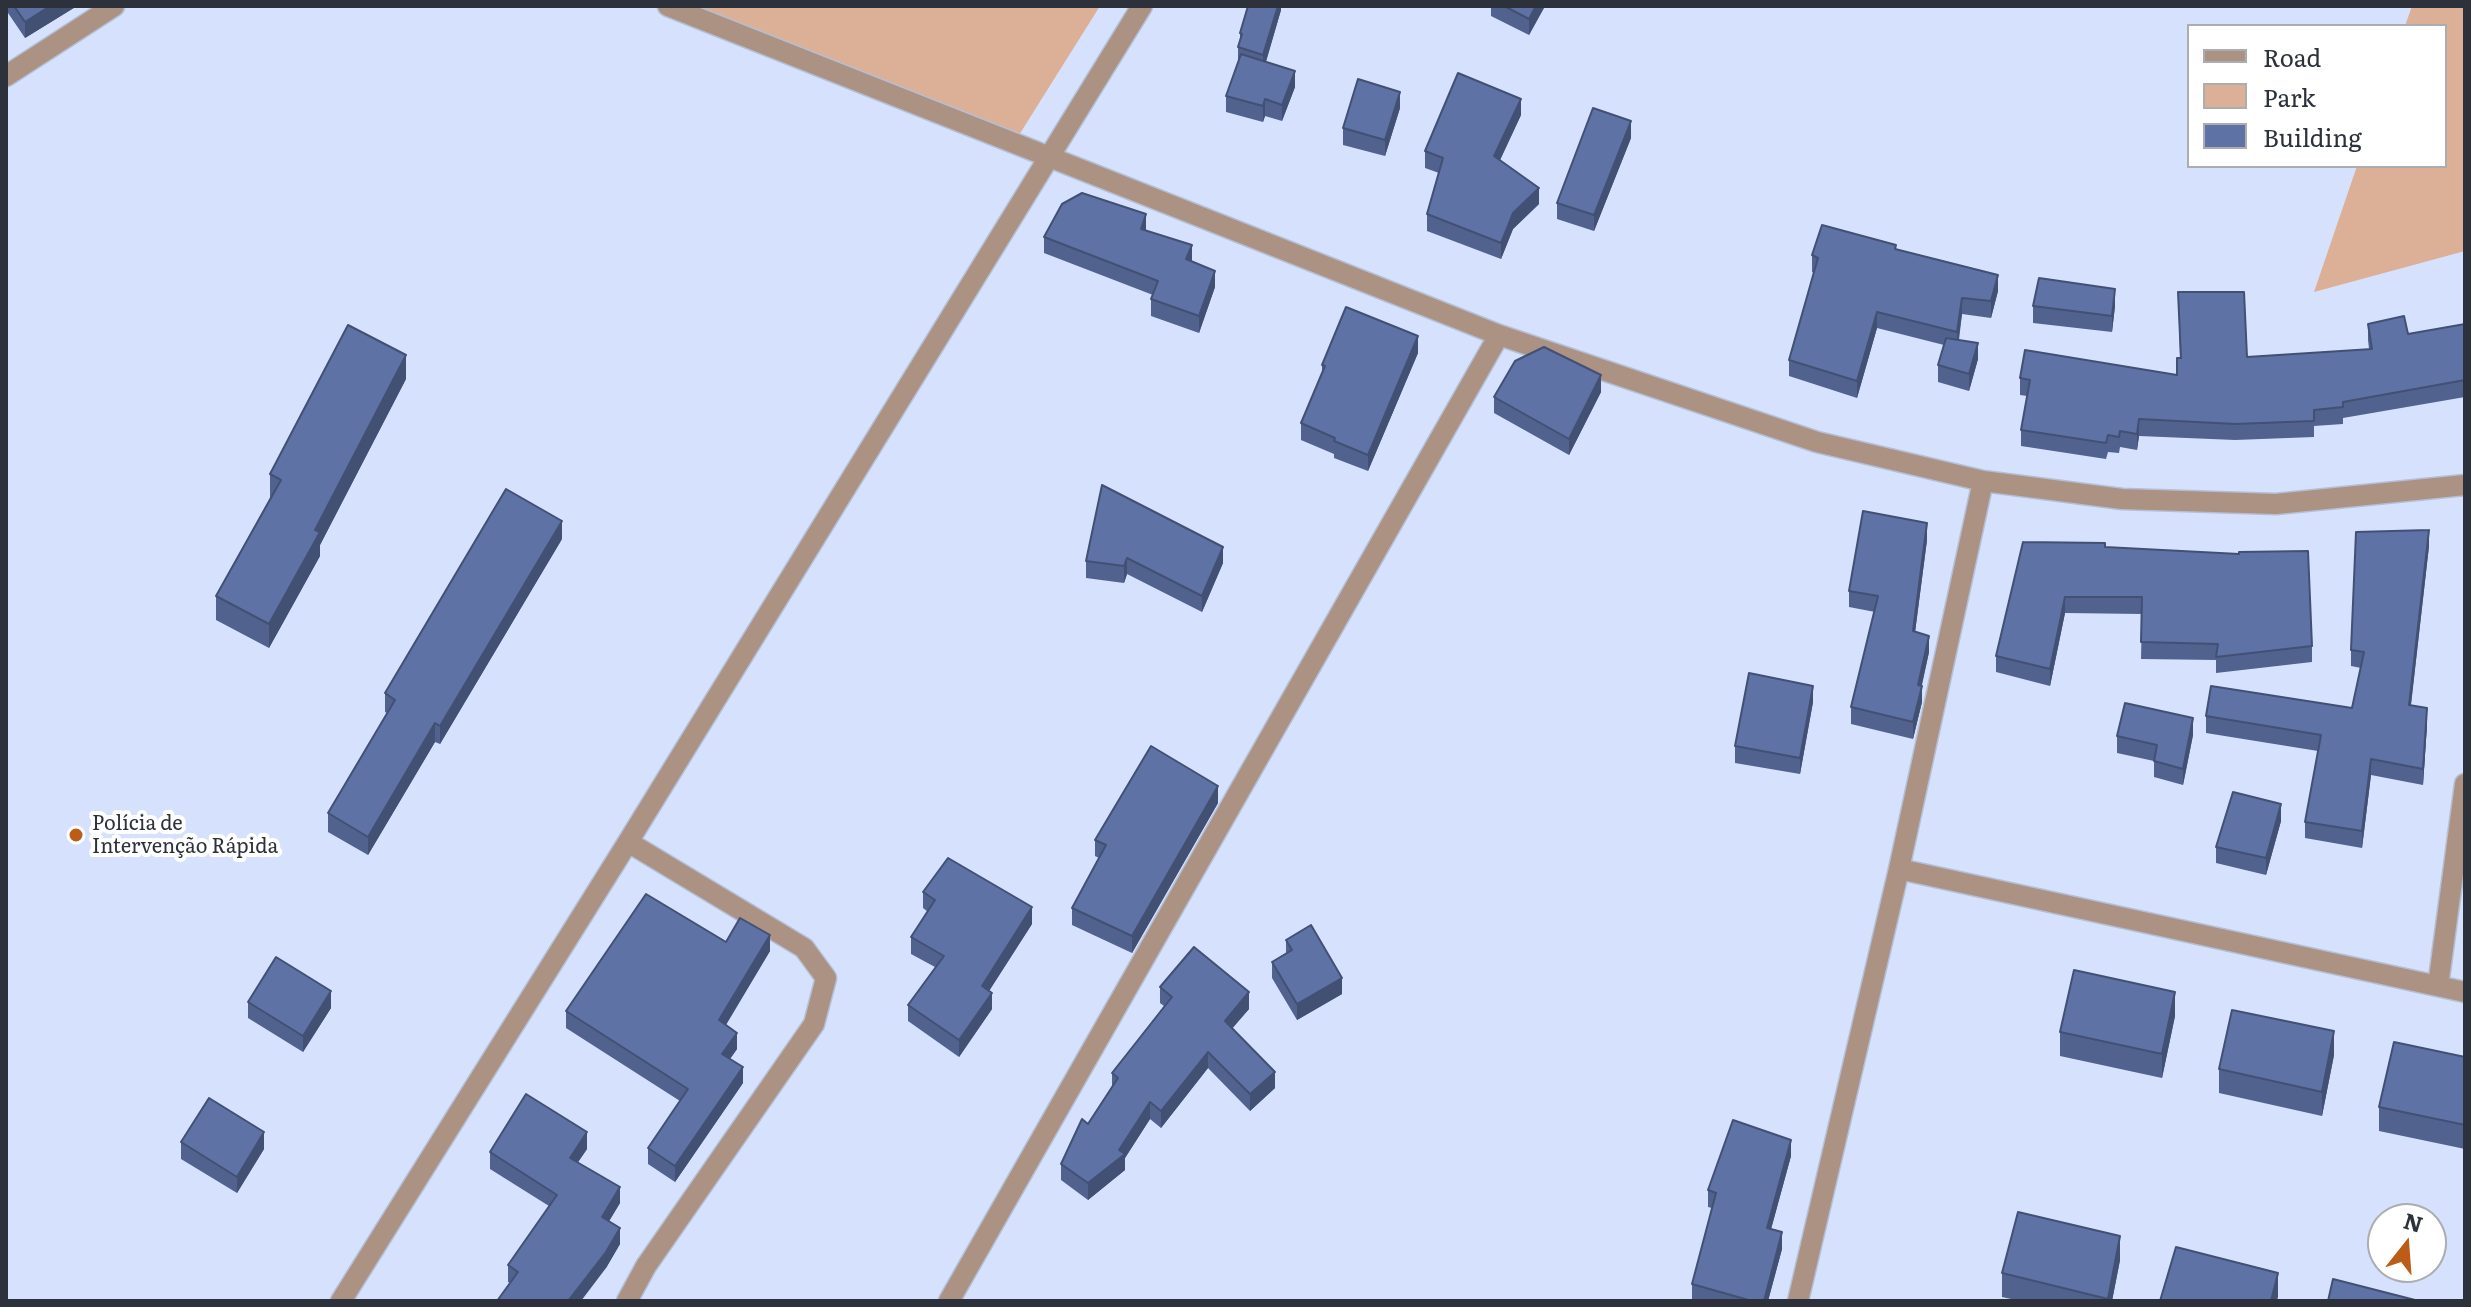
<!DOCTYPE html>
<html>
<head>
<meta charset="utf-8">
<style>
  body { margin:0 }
  #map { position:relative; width:2471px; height:1307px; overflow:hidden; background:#d6e2fd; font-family:Literata,serif }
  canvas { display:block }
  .frame { position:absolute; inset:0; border:8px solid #2c313b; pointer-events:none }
  .legend { position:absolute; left:2187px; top:24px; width:260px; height:144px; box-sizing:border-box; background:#fff; border:2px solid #abadb1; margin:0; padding:10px 14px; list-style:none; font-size:24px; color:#2c313b }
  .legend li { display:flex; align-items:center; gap:16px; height:40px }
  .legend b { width:40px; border:2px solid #abadb1 }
  .north { position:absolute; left:2367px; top:1203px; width:80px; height:80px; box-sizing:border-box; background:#fff; border:2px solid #abadb1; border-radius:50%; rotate:17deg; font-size:22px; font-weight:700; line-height:32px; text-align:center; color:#2c313b }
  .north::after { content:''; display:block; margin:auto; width:28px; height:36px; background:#bc5c17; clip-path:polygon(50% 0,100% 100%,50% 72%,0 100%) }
</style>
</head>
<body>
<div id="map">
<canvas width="2471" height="1307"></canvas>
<div class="frame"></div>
<ul class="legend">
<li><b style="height:10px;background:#ac9283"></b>Road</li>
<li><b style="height:22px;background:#dcaf97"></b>Park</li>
<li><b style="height:22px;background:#5e72a6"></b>Building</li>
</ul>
<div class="north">N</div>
</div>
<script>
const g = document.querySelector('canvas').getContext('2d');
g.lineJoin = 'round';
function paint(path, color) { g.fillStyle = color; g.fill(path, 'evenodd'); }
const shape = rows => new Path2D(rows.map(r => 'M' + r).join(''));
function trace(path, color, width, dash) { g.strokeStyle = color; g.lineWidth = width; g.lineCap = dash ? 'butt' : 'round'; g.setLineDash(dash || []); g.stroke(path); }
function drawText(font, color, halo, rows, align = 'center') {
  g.font = font + ' Literata,serif'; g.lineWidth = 8; g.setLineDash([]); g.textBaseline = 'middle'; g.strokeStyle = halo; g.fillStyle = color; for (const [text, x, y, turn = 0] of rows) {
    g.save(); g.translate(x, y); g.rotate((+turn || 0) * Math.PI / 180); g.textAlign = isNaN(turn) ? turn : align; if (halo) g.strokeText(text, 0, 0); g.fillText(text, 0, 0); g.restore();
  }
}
paint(shape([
  [668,6,1100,6,1014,143],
  [2412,6,2465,8,2465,251,2314,292,2357,166,2445,166,2445,26,2405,26]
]), '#dcaf97');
const street = shape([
  [668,6,1499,335,1817,442,1983,481,2122,499,2276,504,2465,485],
  [6,76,114,6],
  [1899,869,2465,992],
  [2438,986,2465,784],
  [341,1301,628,842,1142,6],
  [627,1301,646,1266,814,1024,826,978,804,948,628,842],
  [949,1301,1499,335],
  [1798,1301,1899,869,1983,481]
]);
trace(street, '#b4bfd6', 23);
trace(street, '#ac9283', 20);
paint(shape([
  [6,6,77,6,25,38,6,10],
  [1281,6,1281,10,1266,62,1295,87,1282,121,1265,116,1263,122,1226,112,1226,96,1238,63,1238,47,1240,40,1240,33],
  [1491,6,1545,6,1529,35,1491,16],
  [1400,108,1385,156,1343,145,1343,128],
  [1521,115,1500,160,1539,204,1513,229,1501,259,1427,231,1427,214,1439,173,1425,168,1425,151],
  [1631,138,1594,231,1557,219,1557,203],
  [1146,231,1192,261,1215,287,1199,333,1151,316,1151,299,1153,295,1044,253,1044,237],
  [1896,249,1998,291,1991,318,1962,314,1959,340,1978,359,1969,391,1938,382,1938,365,1944,345,1877,328,1857,398,1789,376,1789,360,1814,273,1812,272,1812,255],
  [2178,292,2247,357,2369,349,2368,340,2368,324,2408,334,2465,324,2465,316,2465,397,2343,418,2343,424,2314,426,2314,437,2235,440,2139,436,2137,450,2120,447,2119,453,2108,452,2106,459,2021,446,2021,430,2027,396,2020,395,2020,378,2177,375,2180,358],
  [2033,306,2115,306,2112,332,2033,323],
  [1418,353,1368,471,1334,458,1334,454,1301,440,1301,423,1322,374,1322,365],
  [406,379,320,545,320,556,269,648,216,620,216,596,270,498,270,474],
  [1601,392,1569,455,1494,413,1494,397],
  [1102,485,1223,563,1202,612,1127,574,1124,583,1086,578,1086,561],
  [562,539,440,744,435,742,368,855,328,832,328,813,387,713,385,712,385,693],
  [1927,540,1915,632,1929,652,1922,685,1922,702,1913,739,1851,724,1851,707,1875,612,1849,607,1849,591],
  [2429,546,2411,705,2427,725,2423,785,2371,775,2362,848,2305,838,2305,822,2318,751,2206,733,2206,716,2352,708,2361,668,2351,666,2351,650],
  [2105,547,2312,646,2312,662,2216,673,2216,660,2141,659,2142,614,2065,613,2050,686,1996,672,1996,656],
  [1813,702,1800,774,1735,763,1735,746],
  [2193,735,2183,785,2154,777,2154,761,2117,753,2117,736],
  [1218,803,1132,953,1072,925,1072,908,1099,858,1095,856,1095,840],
  [2281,821,2266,875,2216,863,2216,847],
  [923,892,1032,924,989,991,992,1009,959,1057,908,1021,908,1005,935,967,911,954,911,937,928,912,923,908],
  [1286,940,1342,994,1297,1020,1272,978,1272,962,1286,953],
  [726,942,770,951,726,1025,737,1049,730,1059,743,1083,675,1182,648,1164,648,1148,680,1101,566,1028,566,1011],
  [1160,987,1249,1009,1232,1028,1275,1088,1250,1111,1208,1068,1161,1128,1150,1119,1125,1158,1125,1170,1088,1200,1061,1180,1061,1164,1112,1086,1112,1073,1164,1006,1160,1003],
  [248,1002,331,1008,303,1052,248,1018],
  [2175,1016,2162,1078,2060,1056,2060,1032],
  [2334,1055,2322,1116,2219,1093,2219,1069],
  [2465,1057,2465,1149,2379,1131,2379,1107],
  [181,1142,264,1149,237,1193,181,1159],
  [587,1149,578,1162,620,1203,609,1221,620,1244,606,1268,510,1283,508,1282,508,1265,549,1206,490,1169,490,1152],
  [1791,1156,1771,1229,1782,1249,1768,1301,1692,1300,1692,1284,1712,1208,1708,1207,1708,1190],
  [2120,1260,2112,1301,2020,1301,2002,1297,2002,1273]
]), '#51628f');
paint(shape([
  [50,6,77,6,25,38,25,22],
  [1278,6,1281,6,1281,10,1263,71,1263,55],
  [1536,6,1545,6,1529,35,1529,19],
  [1295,71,1295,87,1282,121,1282,105],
  [1400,92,1400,108,1385,156,1385,140],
  [1265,99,1265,116,1263,122,1263,106],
  [1521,99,1521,115,1494,173,1494,156],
  [1631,121,1631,138,1594,231,1594,215],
  [1539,188,1539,204,1513,229,1501,259,1501,243,1513,213],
  [1146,214,1146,230,1141,229],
  [1192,245,1192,261,1186,259],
  [1215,271,1215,287,1199,333,1199,316],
  [1998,275,1998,291,1991,318,1991,301],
  [2115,289,2115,306,2112,332,2112,316],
  [1962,298,1962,314,1957,348,1957,332],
  [1877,312,1877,328,1857,398,1857,381],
  [1418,336,1418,353,1368,471,1368,455],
  [1978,343,1978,359,1969,391,1969,374],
  [406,355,406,379,320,545,320,556,269,648,269,624,315,530],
  [1601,375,1601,392,1569,455,1569,439],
  [2139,419,2139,436,2137,450,2137,434],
  [562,521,562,539,440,744,440,726],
  [1927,523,1927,540,1913,648,1913,631],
  [2429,530,2429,546,2409,721,2409,705],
  [1223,547,1223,563,1202,612,1202,596],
  [1127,558,1127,574,1124,583,1124,566],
  [2065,597,2065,613,2050,686,2050,669],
  [1929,636,1929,652,1918,701,1918,685],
  [1813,686,1813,702,1800,774,1800,758],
  [1922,686,1922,702,1913,739,1913,722],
  [2427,708,2427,725,2423,785,2423,769],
  [2193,718,2193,735,2183,785,2183,769],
  [435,723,435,742,368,855,368,837],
  [2371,759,2371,775,2362,848,2362,831],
  [1218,786,1218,803,1132,953,1132,936],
  [2281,804,2281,821,2266,875,2266,858],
  [1032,907,1032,924,982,1002,982,986],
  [770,935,770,951,719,1036,719,1020],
  [1342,978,1342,994,1297,1020,1297,1004],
  [331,991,331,1008,303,1052,303,1036],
  [1249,992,1249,1009,1225,1037,1225,1021],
  [2175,992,2175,1016,2162,1078,2162,1054],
  [992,993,992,1009,959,1057,959,1040],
  [2334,1031,2334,1055,2322,1116,2322,1092],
  [737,1033,737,1049,722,1070,722,1054],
  [1208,1052,1208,1068,1161,1128,1161,1111],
  [743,1067,743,1083,675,1182,675,1166],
  [1275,1072,1275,1088,1250,1111,1250,1094],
  [1150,1102,1150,1119,1125,1158,1125,1170,1088,1200,1088,1183,1119,1150],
  [264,1132,264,1149,237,1193,237,1177],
  [587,1132,587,1149,570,1174,570,1158],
  [1791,1140,1791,1156,1767,1244,1767,1228],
  [620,1187,620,1203,602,1233,602,1217],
  [620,1228,620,1244,606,1268,581,1301,568,1301],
  [1782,1232,1782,1249,1768,1301,1764,1301],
  [2120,1236,2120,1260,2112,1301,2108,1301],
  [2278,1273,2278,1297,2277,1301,2271,1301]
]), '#425074');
const building = shape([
  [14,6,50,6,25,22,14,6],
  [1248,6,1278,6,1263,55,1238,47,1242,34,1240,33,1248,6],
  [1504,6,1536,6,1529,19,1504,6],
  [1241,54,1295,71,1282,105,1265,99,1263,106,1226,96,1241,54],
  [1458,73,1521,99,1494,156,1539,188,1513,213,1501,243,1427,214,1443,158,1425,151,1458,73],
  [1358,79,1400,92,1385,140,1343,128,1358,79],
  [1593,108,1631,121,1594,215,1557,203,1593,108],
  [1082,193,1146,214,1141,229,1192,245,1186,259,1215,271,1199,316,1151,299,1158,281,1044,237,1062,204,1082,193],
  [1822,225,1896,245,1895,249,1998,275,1991,301,1962,298,1957,332,1877,312,1857,381,1789,360,1818,258,1812,255,1822,225],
  [2039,278,2115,289,2112,316,2033,306,2039,278],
  [2178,292,2244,292,2247,357,2372,349,2368,324,2404,316,2408,334,2465,324,2465,380,2343,402,2343,407,2314,410,2314,421,2235,424,2139,419,2137,434,2120,431,2119,437,2108,435,2106,443,2021,430,2030,380,2020,378,2025,350,2177,375,2177,358,2181,358,2178,292],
  [1346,307,1418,336,1368,455,1334,441,1335,438,1301,423,1325,366,1322,365,1346,307],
  [348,325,406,355,315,530,320,532,269,624,216,596,281,480,270,474,348,325],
  [1946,338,1978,343,1969,374,1938,365,1946,338],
  [1544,347,1601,375,1569,439,1494,397,1515,361,1544,347],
  [1102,485,1223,547,1202,596,1127,558,1124,566,1086,561,1102,485],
  [506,489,562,521,440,726,435,723,368,837,328,813,395,700,385,693,506,489],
  [1863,511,1927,523,1913,631,1929,636,1918,685,1922,686,1913,722,1851,707,1878,596,1849,591,1863,511],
  [2429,530,2409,705,2427,708,2423,769,2371,759,2362,831,2305,822,2321,735,2206,716,2211,686,2352,708,2364,652,2351,650,2356,532,2429,530],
  [2023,542,2105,543,2105,547,2239,554,2239,552,2308,551,2312,646,2216,657,2218,644,2141,642,2142,597,2065,597,2050,669,1996,656,2023,542],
  [1749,673,1813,686,1800,758,1735,746,1749,673],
  [2125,703,2193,718,2183,769,2154,761,2157,745,2117,736,2125,703],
  [1151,746,1218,786,1132,936,1072,908,1106,845,1095,840,1151,746],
  [2233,792,2281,804,2266,858,2216,847,2233,792],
  [948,858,1032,907,982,986,992,993,959,1040,908,1005,944,956,911,937,935,900,923,892,948,858],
  [646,894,726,942,740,918,770,935,719,1020,737,1033,722,1054,743,1067,675,1166,648,1148,688,1089,566,1011,646,894],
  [1311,925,1342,978,1297,1004,1272,962,1292,950,1286,940,1311,925],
  [1194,947,1249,992,1225,1021,1275,1072,1250,1094,1208,1052,1161,1111,1150,1102,1119,1150,1125,1154,1088,1183,1061,1164,1082,1119,1088,1124,1118,1078,1112,1073,1172,997,1160,987,1194,947],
  [276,957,331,991,303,1036,248,1002,276,957],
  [2074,970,2175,992,2162,1054,2060,1032,2074,970],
  [2232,1010,2334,1031,2322,1092,2219,1069,2232,1010],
  [2394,1042,2465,1057,2465,1125,2379,1107,2394,1042],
  [526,1094,587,1132,570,1158,620,1187,602,1217,620,1228,606,1252,568,1301,497,1301,518,1272,508,1265,557,1195,490,1152,526,1094],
  [209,1098,264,1132,237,1177,181,1142,209,1098],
  [1733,1120,1791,1140,1767,1228,1782,1232,1764,1301,1752,1301,1692,1284,1716,1193,1708,1190,1733,1120],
  [2018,1212,2120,1236,2108,1299,2002,1273,2018,1212],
  [2176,1247,2278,1273,2271,1301,2160,1301,2176,1247],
  [2333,1279,2419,1301,2328,1301,2333,1279]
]);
paint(building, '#5e72a6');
trace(building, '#425074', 2);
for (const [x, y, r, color] of [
  [76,835,8,"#bc5c17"]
]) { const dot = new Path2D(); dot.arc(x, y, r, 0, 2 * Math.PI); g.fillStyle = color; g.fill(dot); trace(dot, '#fff', 3); }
drawText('20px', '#2c313b', '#fff', [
  ["Polícia de",92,824],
  ["Intervenção Rápida",92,847]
], 'left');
</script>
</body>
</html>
